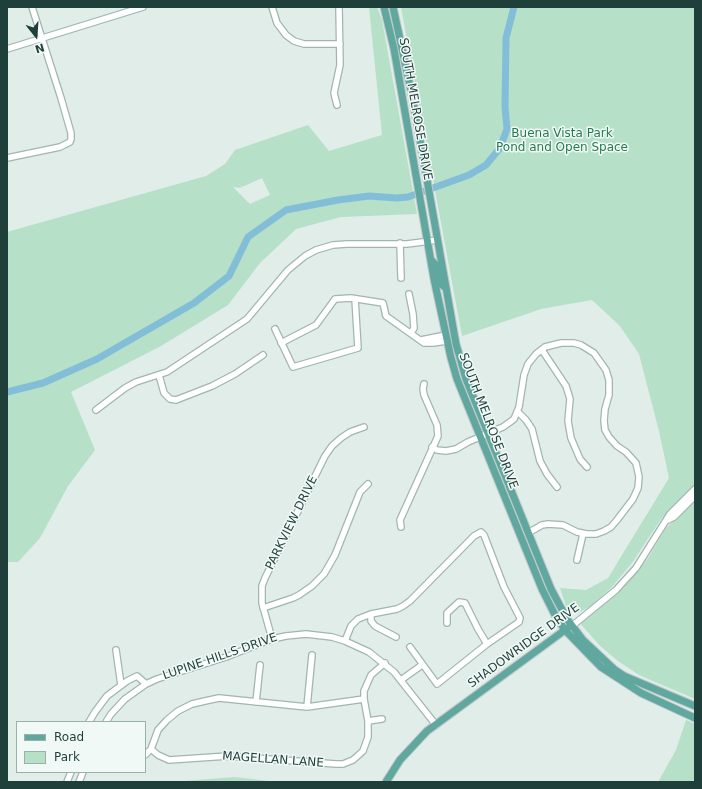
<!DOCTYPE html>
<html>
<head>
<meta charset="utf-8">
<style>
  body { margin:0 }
  #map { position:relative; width:702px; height:789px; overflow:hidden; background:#e0ede9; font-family:"DejaVu Sans",sans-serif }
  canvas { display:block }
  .frame { position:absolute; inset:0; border:8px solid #1f3f3b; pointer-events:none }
  .legend { position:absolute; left:16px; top:721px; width:130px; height:52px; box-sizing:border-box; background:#f1f9f6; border:1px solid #9dafab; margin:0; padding:5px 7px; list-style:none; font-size:12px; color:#1f3f3b }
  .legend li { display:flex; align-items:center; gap:8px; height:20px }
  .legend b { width:20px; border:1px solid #9dafab }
  .north { position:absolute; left:16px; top:16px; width:40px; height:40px; -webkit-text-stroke:3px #f1f9f6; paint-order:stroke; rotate:163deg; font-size:11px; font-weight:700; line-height:16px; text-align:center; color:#1f3f3b }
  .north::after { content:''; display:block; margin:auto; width:14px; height:18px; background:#1f3f3b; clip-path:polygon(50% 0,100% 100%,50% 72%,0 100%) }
</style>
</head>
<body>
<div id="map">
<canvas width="702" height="789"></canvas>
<div class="frame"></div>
<ul class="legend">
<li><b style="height:5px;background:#60a79f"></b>Road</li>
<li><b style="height:11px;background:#b6e0c8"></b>Park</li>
</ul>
<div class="north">N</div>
</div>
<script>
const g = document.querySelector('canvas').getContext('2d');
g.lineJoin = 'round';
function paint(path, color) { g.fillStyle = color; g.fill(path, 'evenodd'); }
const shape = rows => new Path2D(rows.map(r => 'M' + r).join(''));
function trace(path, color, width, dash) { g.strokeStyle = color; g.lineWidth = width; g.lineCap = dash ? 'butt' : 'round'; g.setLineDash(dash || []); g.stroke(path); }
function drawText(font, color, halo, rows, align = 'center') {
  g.font = font + ' "DejaVu Sans",sans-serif'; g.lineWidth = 3; g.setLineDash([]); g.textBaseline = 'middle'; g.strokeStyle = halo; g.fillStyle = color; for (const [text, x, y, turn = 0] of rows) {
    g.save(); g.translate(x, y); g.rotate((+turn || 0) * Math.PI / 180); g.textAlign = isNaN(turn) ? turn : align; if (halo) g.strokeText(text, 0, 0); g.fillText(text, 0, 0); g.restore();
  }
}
paint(shape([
  [369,7,377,7,382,20,417,214,341,217,296,229,260,263,228,305,161,346,71,392,95,450,68,486,40,538,18,562,7,562,7,232,206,176,225,164,235,150,308,125,329,151,382,135],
  [262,178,270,195,250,204,233,187,242,188,237,181,242,187],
  [401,7,695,7,695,487,661,519,632,563,611,588,591,606,576,614,567,609,560,588,586,590,608,578,669,478,659,431,639,354,620,326,592,300,541,309,462,336],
  [695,501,695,699,639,675,618,661,600,646,580,623,623,588,648,558,666,528],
  [686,720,695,724,695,782,658,782,676,750],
  [234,777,278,782,173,782]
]), '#b6e0c8');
trace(shape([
  [7,392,43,383,97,359,194,303,229,276,248,237,286,210,338,200,369,196,397,198,408,197,469,175,486,165,500,148,507,129,505,107,506,38,514,7]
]), '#82bed8', 7);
const minor = shape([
  [272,7,277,23,286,35,294,41,304,44,340,44],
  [7,49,143,7],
  [337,105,334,93,340,65,339,7],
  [7,158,60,147,70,142,71,139,71,133,61,98,32,7],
  [400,243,401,278],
  [409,294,413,314,414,328,411,333],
  [275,329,293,367,358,348,355,299],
  [421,340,446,335],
  [281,343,316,325,335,299,351,298,383,303,386,316,424,343,433,343,447,341],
  [542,350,566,386,570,399,568,421,571,438,580,459,587,467],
  [159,375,164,393,170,399,176,400,212,386,235,374,263,355],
  [96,410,125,388,136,382,167,372,247,319,288,270,305,256,316,250,333,245,347,244,407,244,438,240],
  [518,412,526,420,532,429,540,461,547,474,557,487],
  [432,447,437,450,446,451,456,449,468,442,503,427,510,422,514,419,519,407,524,375,528,364,536,354,545,347,561,343,574,343,581,345,594,353,606,370,609,380,609,395,605,409,604,421,605,430,609,437,617,446,626,452,636,463,639,477,638,488,633,499,617,520,611,527,604,531,596,534,587,534,577,532,563,525,548,524,542,525,528,533],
  [668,520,674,517,695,496],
  [401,527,400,520,438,436,437,425,424,395,423,389,424,384],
  [577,560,583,534],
  [263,608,293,598,299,595,312,586,324,574,335,555,360,492,368,484],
  [371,614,371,621,375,626,396,637],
  [447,623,447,613,459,602,465,603,478,629,487,644],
  [572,626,616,590,636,568,670,514,695,489],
  [272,639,262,603,262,586,265,578,325,456,332,446,341,438,350,432,364,427],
  [345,641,351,626,358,619,371,614,397,609,403,606,410,601,474,536,481,532,484,535,504,587,518,614,520,618,519,622,487,644,437,684,410,647],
  [116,650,121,685],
  [401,680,422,665],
  [256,702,260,665],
  [307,707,312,655],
  [368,721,382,719],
  [89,722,95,712,107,696,127,681,137,676,146,684],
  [106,722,111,714,125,699,146,684,157,679,226,657,272,639,286,636,306,634,332,637,345,641,369,652,394,672,436,725],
  [151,749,158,755,169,760,228,756,336,764,343,764,353,760,363,751,368,737,368,721,364,699,364,691,371,675,385,663],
  [145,755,151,749,158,730,167,720,178,711,192,704,205,701,219,698,307,707,364,699],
  [67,782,71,772],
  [79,782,83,772]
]);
const major = shape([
  [384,7,394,49,434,279,451,358,457,379,542,589,556,617,565,630,601,667,641,693,695,718],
  [393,7,412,95,456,344,461,361,466,379,551,589,567,619,583,640,615,670,624,676,695,706],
  [431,260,436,265,441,284,446,288],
  [386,782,400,760,427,731,569,627]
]);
trace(minor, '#a2b5b1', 8);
trace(major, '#c0c9c8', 9);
trace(minor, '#fff', 5.5);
trace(major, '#60a79f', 7);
drawText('12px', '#1f3f3b', '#f1f9f6', [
  ["SOUTH MELROSE DRIVE",415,109,80],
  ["SOUTH MELROSE DRIVE",488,421,69],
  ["PARKVIEW DRIVE",292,523,-64],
  ["SHADOWRIDGE DRIVE",524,646,-36],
  ["LUPINE HILLS DRIVE",220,657,-19],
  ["MAGELLAN LANE",273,760,4]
]);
drawText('12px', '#257a52', '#f1f9f6', [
  ["Buena Vista Park",562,134],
  ["Pond and Open Space",562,148]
]);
</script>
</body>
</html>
